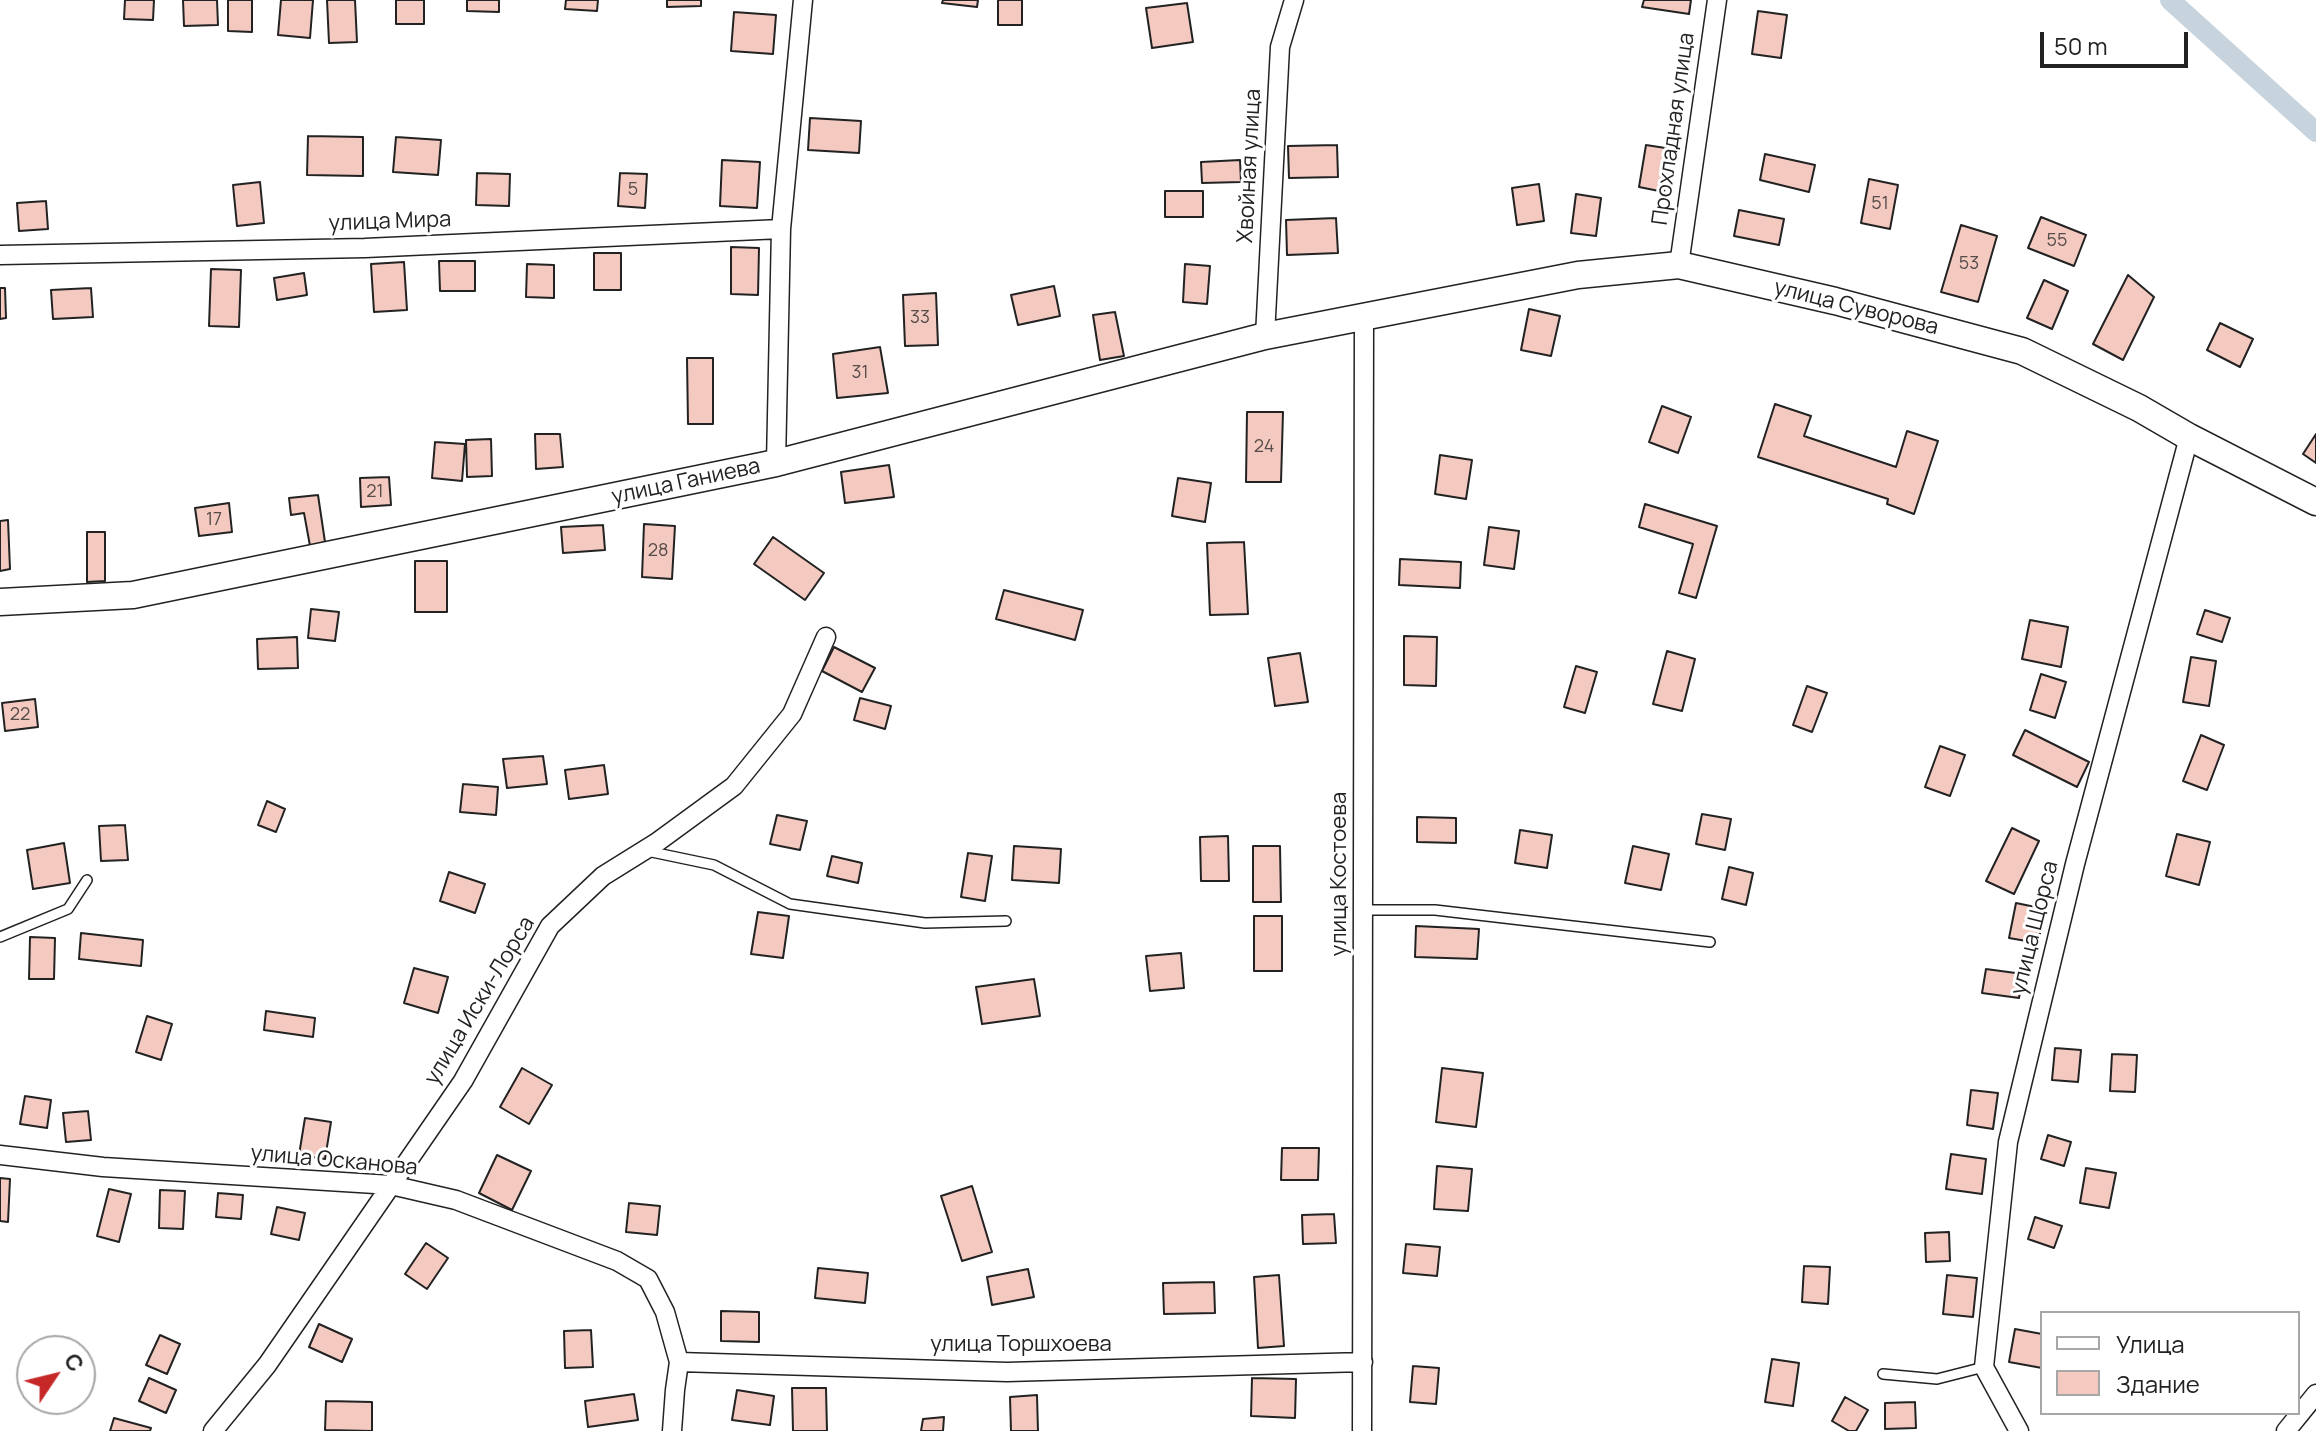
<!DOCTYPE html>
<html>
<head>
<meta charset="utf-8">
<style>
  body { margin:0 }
  #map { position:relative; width:2316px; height:1431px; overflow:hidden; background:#fff; font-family:Manrope,sans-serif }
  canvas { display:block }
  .legend { position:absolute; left:2040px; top:1311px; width:260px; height:104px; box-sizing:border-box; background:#fff; border:2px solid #a7a7a7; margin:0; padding:10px 14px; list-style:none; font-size:24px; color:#222 }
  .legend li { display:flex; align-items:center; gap:16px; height:40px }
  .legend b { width:40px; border:2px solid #a7a7a7 }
  .north { position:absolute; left:16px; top:1335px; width:80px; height:80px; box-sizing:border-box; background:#fff; border:2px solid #a7a7a7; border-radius:50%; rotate:55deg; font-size:22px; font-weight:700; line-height:32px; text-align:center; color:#222 }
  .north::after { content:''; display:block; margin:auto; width:28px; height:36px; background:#c62828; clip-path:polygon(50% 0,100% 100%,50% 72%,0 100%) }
  .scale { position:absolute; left:2040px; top:32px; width:148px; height:36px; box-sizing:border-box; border:4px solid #222; border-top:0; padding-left:10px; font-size:24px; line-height:28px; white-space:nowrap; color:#222; -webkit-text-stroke:6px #fff; paint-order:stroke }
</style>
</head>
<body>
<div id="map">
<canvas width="2316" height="1431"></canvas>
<ul class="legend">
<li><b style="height:10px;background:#fff"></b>Улица</li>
<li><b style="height:22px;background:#f3c9c0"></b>Здание</li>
</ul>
<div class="north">С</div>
<div class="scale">50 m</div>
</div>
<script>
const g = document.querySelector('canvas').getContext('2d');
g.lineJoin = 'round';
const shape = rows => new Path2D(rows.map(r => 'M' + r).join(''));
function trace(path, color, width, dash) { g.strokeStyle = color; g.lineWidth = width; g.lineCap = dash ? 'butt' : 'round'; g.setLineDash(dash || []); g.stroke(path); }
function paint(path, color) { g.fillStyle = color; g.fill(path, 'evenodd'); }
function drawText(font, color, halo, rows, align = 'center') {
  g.font = font + ' Manrope,sans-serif'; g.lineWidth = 6; g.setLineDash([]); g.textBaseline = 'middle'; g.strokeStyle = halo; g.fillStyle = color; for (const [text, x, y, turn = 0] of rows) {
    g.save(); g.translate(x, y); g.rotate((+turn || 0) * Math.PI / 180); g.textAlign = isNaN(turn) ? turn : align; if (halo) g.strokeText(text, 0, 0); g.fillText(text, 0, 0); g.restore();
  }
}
trace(shape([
  [2170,0,2316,132]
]), '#c7d3dd', 20);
const building = shape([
  [125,0,154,0,153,20,124,19,125,0],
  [183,0,217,0,218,25,184,26,183,0],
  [228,0,252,0,252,32,228,31,228,0],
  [281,0,313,0,310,38,278,35,281,0],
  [327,0,355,0,357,42,329,43,327,0],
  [396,0,424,0,424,24,396,24,396,0],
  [467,0,499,0,499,12,467,11,467,0],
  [566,0,598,0,597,11,565,9,566,0],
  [667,0,701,0,701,6,667,7,667,0],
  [943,0,978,0,977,7,942,3,943,0],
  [998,0,1022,0,1022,25,998,25,998,0],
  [1644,0,1691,0,1689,14,1642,7,1644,0],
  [1187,3,1193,42,1152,48,1146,8,1187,3],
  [1758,11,1787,15,1781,58,1752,54,1758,11],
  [734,12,776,15,773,54,731,51,734,12],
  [810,118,861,121,859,153,808,150,810,118],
  [308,136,363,137,363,176,307,175,308,136],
  [396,137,441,140,438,175,393,172,396,137],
  [1337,145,1338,177,1289,178,1288,146,1337,145],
  [1646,145,1672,149,1664,192,1639,187,1646,145],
  [1765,154,1815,165,1809,192,1760,180,1765,154],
  [722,160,760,162,757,208,720,206,722,160],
  [1240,160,1241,182,1202,183,1201,162,1240,160],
  [477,173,510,174,509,206,476,205,477,173],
  [620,173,647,174,645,208,618,206,620,173],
  [1869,179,1898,185,1890,229,1861,223,1869,179],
  [260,182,264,223,237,226,233,185,260,182],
  [1539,184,1544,221,1517,225,1512,188,1539,184],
  [1165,191,1203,191,1203,217,1165,217,1165,191],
  [1576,194,1601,198,1596,236,1571,233,1576,194],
  [46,201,48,229,19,231,17,203,46,201],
  [1739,210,1784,219,1779,245,1734,236,1739,210],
  [2041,217,2086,235,2074,266,2028,248,2041,217],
  [1336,218,1338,253,1287,255,1286,220,1336,218],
  [1961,225,1997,236,1978,302,1941,292,1961,225],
  [731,247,759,248,758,295,731,294,731,247],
  [594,253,621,253,621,290,594,290,594,253],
  [439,261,475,261,475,291,440,291,439,261],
  [404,262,407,310,374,312,371,264,404,262],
  [527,264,554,265,554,298,526,297,527,264],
  [1185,264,1210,266,1207,304,1183,302,1185,264],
  [211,269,241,270,239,327,209,326,211,269],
  [304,273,307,295,277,300,274,278,304,273],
  [2128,275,2154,297,2123,360,2093,344,2128,275],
  [2044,280,2068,291,2052,329,2027,318,2044,280],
  [1054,286,1060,316,1018,325,1011,295,1054,286],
  [0,288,5,288,6,318,0,319,0,288],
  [91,288,93,317,53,319,51,290,91,288],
  [936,293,938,345,905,346,903,295,936,293],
  [1529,309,1560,316,1551,356,1521,350,1529,309],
  [1115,312,1124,356,1100,360,1093,315,1115,312],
  [2220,323,2253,339,2240,367,2207,350,2220,323],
  [880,347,888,393,837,398,833,354,880,347],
  [687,358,713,358,713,424,688,424,687,358],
  [1775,404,1811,416,1804,436,1896,467,1907,431,1938,441,1914,514,1887,504,1888,499,1758,457,1775,404],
  [1662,406,1691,417,1678,453,1649,442,1662,406],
  [1247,412,1283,412,1281,482,1246,482,1247,412],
  [535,434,560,434,563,467,536,469,535,434],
  [2316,434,2316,463,2303,454,2316,434],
  [491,439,492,476,467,477,466,440,491,439],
  [435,442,465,444,462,481,432,478,435,442],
  [1440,455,1472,460,1466,499,1435,494,1440,455],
  [889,465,894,497,845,503,841,472,889,465],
  [389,477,391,505,361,507,360,478,389,477],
  [1178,478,1211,483,1205,522,1172,516,1178,478],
  [318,495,325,542,310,546,304,513,291,515,289,498,318,495],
  [229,503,232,532,199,536,195,508,229,503],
  [1645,504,1717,526,1696,598,1679,593,1693,544,1639,527,1645,504],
  [8,520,10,569,0,571,0,521,8,520],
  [644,524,675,526,672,579,642,577,644,524],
  [603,525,605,550,563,553,561,527,603,525],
  [1489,527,1519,531,1514,569,1484,565,1489,527],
  [87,532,105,532,105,581,87,582,87,532],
  [773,537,824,573,805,600,754,564,773,537],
  [1244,542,1248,614,1210,615,1207,543,1244,542],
  [1400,559,1461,562,1460,588,1399,585,1400,559],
  [415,561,447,561,447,612,415,612,415,561],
  [1004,590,1083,610,1075,640,996,619,1004,590],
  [311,609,339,612,335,641,308,638,311,609],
  [2205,610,2230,618,2222,642,2197,634,2205,610],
  [2030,620,2068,627,2061,667,2022,659,2030,620],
  [1404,636,1437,637,1436,686,1404,685,1404,636],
  [297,637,298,668,258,669,257,639,297,637],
  [834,647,875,668,862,692,822,671,834,647],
  [1667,651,1695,659,1682,711,1653,704,1667,651],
  [1300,653,1308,702,1275,706,1268,658,1300,653],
  [2191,657,2216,661,2209,706,2183,702,2191,657],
  [1576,666,1597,672,1585,713,1564,707,1576,666],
  [2041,674,2066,682,2055,718,2030,710,2041,674],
  [1807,686,1827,693,1812,732,1793,725,1807,686],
  [860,698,891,706,885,729,854,720,860,698],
  [35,699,38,727,5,731,2,703,35,699],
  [2025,730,2089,762,2077,787,2013,755,2025,730],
  [2201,735,2224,745,2207,790,2183,781,2201,735],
  [1940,746,1965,755,1950,796,1925,787,1940,746],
  [543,756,547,784,507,788,503,759,543,756],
  [604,765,608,794,569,799,565,770,604,765],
  [463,784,498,787,496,815,460,812,463,784],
  [267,801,285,809,276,832,258,825,267,801],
  [1702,814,1731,819,1725,850,1696,844,1702,814],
  [777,815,807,821,800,850,770,844,777,815],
  [1417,817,1456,818,1456,843,1417,842,1417,817],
  [125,825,128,860,101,861,99,826,125,825],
  [2012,828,2039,841,2014,894,1986,881,2012,828],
  [1520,830,1552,835,1547,868,1515,863,1520,830],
  [2177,834,2210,842,2199,885,2166,876,2177,834],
  [1228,836,1229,881,1201,881,1200,837,1228,836],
  [64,843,70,883,33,889,27,850,64,843],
  [1014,846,1061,849,1059,883,1012,880,1014,846],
  [1253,846,1280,846,1281,902,1253,902,1253,846],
  [1633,846,1669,854,1661,890,1625,883,1633,846],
  [968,853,992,856,985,901,961,897,968,853],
  [832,856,862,863,858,883,827,876,832,856],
  [1729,867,1753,873,1746,905,1722,899,1729,867],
  [449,872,485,884,475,913,440,901,449,872],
  [2016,903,2045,909,2038,943,2009,938,2016,903],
  [758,912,789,916,783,958,751,954,758,912],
  [1254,916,1282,916,1282,971,1254,971,1254,916],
  [1416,926,1479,929,1477,959,1415,957,1416,926],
  [81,933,143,940,141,966,79,959,81,933],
  [30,937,55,938,54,979,29,979,30,937],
  [1181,953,1184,988,1150,991,1146,956,1181,953],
  [414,968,448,977,438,1013,404,1003,414,968],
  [1986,969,2023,974,2019,998,1982,993,1986,969],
  [1034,979,1040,1016,982,1024,976,987,1034,979],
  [266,1011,315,1018,313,1037,264,1030,266,1011],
  [147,1016,172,1024,161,1060,136,1052,147,1016],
  [2055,1048,2081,1050,2078,1082,2052,1080,2055,1048],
  [2112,1054,2137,1055,2135,1092,2110,1091,2112,1054],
  [522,1068,552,1085,529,1124,500,1107,522,1068],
  [1442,1068,1483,1073,1476,1127,1436,1122,1442,1068],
  [1971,1090,1998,1093,1993,1129,1967,1125,1971,1090],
  [25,1096,51,1100,47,1128,20,1124,25,1096],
  [88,1111,91,1140,66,1142,63,1113,88,1111],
  [305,1118,331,1122,325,1159,299,1155,305,1118],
  [2048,1135,2071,1142,2064,1166,2041,1159,2048,1135],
  [1282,1148,1319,1148,1318,1180,1281,1180,1282,1148],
  [1951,1154,1986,1159,1982,1194,1946,1189,1951,1154],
  [497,1155,531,1171,512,1210,479,1193,497,1155],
  [1437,1166,1472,1169,1468,1211,1434,1209,1437,1166],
  [2086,1168,2116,1173,2109,1208,2080,1203,2086,1168],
  [0,1178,10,1179,8,1222,0,1221,0,1178],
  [972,1186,992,1252,962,1261,941,1196,972,1186],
  [109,1189,131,1194,119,1242,97,1236,109,1189],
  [160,1190,185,1191,183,1229,159,1228,160,1190],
  [218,1193,243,1195,241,1219,216,1217,218,1193],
  [629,1203,660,1206,657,1235,626,1232,629,1203],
  [277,1207,305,1213,299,1240,271,1234,277,1207],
  [1334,1214,1336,1243,1303,1244,1302,1215,1334,1214],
  [2035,1217,2062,1226,2054,1248,2028,1239,2035,1217],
  [1949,1232,1950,1261,1926,1262,1925,1233,1949,1232],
  [426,1243,448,1258,427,1289,405,1274,426,1243],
  [1406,1244,1440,1247,1437,1276,1403,1273,1406,1244],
  [1804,1266,1830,1267,1828,1304,1802,1302,1804,1266],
  [818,1268,868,1273,865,1303,815,1298,818,1268],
  [1028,1269,1034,1297,992,1305,987,1277,1028,1269],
  [1279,1275,1284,1346,1258,1348,1254,1277,1279,1275],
  [1947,1275,1977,1278,1973,1317,1943,1314,1947,1275],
  [1214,1282,1215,1313,1164,1314,1163,1283,1214,1282],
  [721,1311,759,1312,759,1342,721,1341,721,1311],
  [319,1324,352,1339,342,1362,309,1347,319,1324],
  [2015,1329,2042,1334,2042,1368,2009,1362,2015,1329],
  [591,1330,593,1367,565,1368,564,1331,591,1330],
  [160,1335,180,1344,167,1374,146,1365,160,1335],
  [1772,1359,1799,1363,1793,1406,1765,1402,1772,1359],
  [1413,1366,1439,1368,1436,1404,1410,1402,1413,1366],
  [149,1378,176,1390,166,1413,139,1401,149,1378],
  [1252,1378,1296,1379,1295,1418,1251,1416,1252,1378],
  [792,1388,826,1388,827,1431,793,1431,792,1388],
  [737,1390,774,1396,770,1425,732,1420,737,1390],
  [634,1394,638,1420,588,1427,585,1401,634,1394],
  [1037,1395,1038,1431,1011,1431,1010,1397,1037,1395],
  [1845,1397,1868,1410,1856,1431,1849,1431,1832,1421,1845,1397],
  [326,1401,372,1402,372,1431,325,1430,326,1401],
  [1915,1402,1916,1428,1885,1429,1885,1403,1915,1402],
  [944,1417,943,1431,921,1431,923,1419,944,1417],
  [114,1418,151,1428,150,1431,110,1431,114,1418]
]);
paint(building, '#f3c9c0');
trace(building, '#222', 2);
const service = shape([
  [647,851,714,865,790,904,925,923,1006,921],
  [1365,910,1435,910,1710,942],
  [0,937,68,909,87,880],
  [1883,1374,1937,1379,1984,1367]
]);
const minor = shape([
  [0,255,365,248,781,229],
  [1679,265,1717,0],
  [1265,336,1280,47,1294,0],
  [776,463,781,229,803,0],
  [0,1155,103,1167,391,1185,456,1200,617,1261,648,1279,665,1312,679,1362,675,1390,672,1431],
  [679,1362,1007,1372,1363,1362],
  [213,1431,267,1365,463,1081,550,926,603,876,656,843,734,786,792,714,826,637],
  [1362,1431,1364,317],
  [2019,1431,1984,1367,2008,1142,2075,864,2189,437],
  [2286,1431,2316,1394]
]);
const secondary = shape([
  [0,602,133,595,776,463,1265,336,1578,275,1679,265,1835,301,2022,351,2139,408,2189,437,2316,502]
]);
trace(service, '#222', 12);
trace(minor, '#222', 21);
trace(secondary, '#222', 29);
trace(service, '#fff', 9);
trace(minor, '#fff', 18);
trace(secondary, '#fff', 26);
drawText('18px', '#564c4a', null, [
  ["5",633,190],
  ["51",1880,204],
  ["55",2057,241],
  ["53",1969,264],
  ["33",920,318],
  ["31",860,373],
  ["24",1264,447],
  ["21",375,492],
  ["17",214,520],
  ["28",658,551],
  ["22",20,715]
]);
drawText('22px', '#222', '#fff', [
  ["Прохладная улица",1674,129,-82],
  ["Хвойная улица",1250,166,-87],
  ["улица Мира",390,222,-2],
  ["улица Суворова",1856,308,14],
  ["улица Ганиева",686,482,-12],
  ["улица Костоева",1340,874,-90],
  ["улица Щорса",2035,928,-76],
  ["улица Иски-Лорса",480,1001,-59],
  ["улица Осканова",334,1161,5],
  ["улица Торшхоева",1021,1345]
]);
</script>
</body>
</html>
